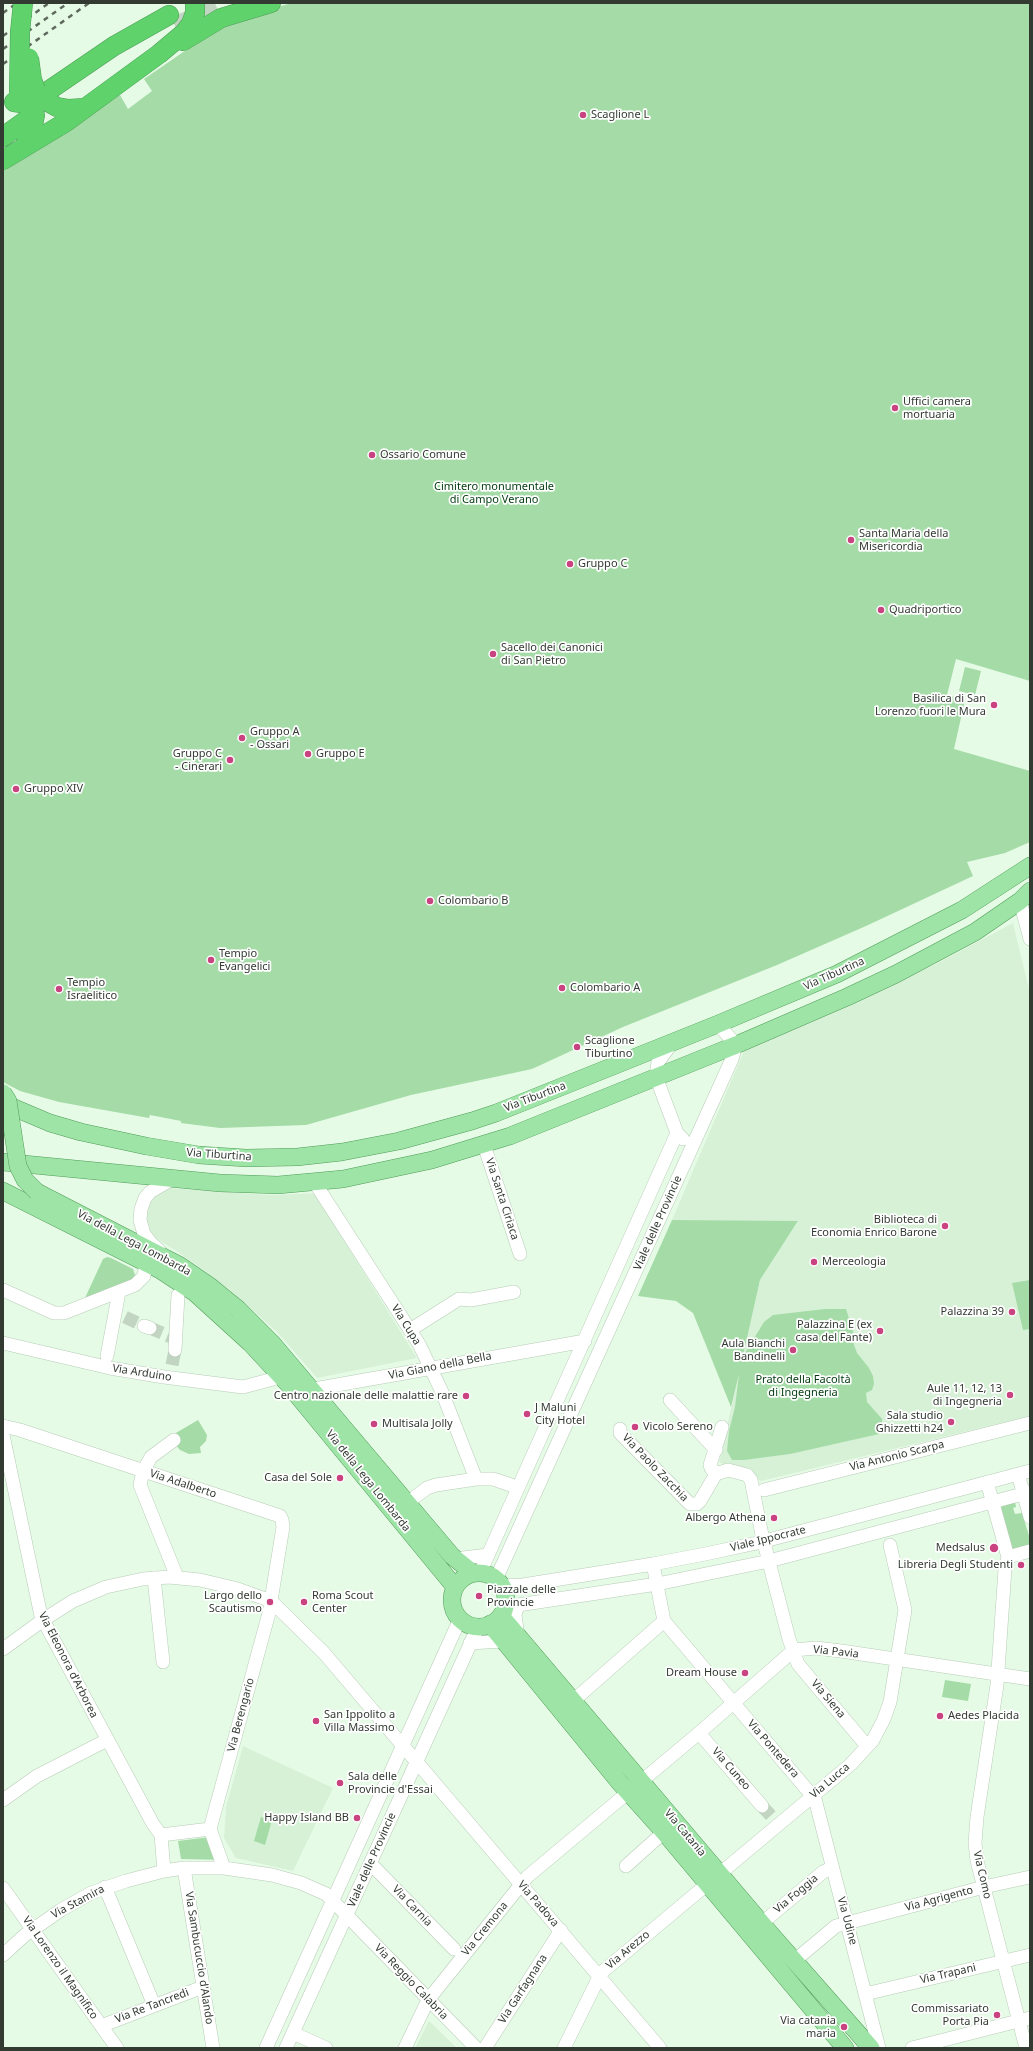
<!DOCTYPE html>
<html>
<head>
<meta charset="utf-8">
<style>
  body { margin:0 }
  #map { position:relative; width:1033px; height:2051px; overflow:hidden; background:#e6fbe6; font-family:"Noto Sans",sans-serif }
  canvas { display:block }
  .frame { position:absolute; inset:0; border:4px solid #323a32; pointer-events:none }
</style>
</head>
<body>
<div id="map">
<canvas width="1033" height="2051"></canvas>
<div class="frame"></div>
</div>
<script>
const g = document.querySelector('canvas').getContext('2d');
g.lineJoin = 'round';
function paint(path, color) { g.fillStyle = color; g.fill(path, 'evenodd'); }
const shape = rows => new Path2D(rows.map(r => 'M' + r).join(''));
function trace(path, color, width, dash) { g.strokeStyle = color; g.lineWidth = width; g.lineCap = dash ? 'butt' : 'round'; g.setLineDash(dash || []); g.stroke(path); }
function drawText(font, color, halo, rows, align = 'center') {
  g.font = font + ' "Noto Sans",sans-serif'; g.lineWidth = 3.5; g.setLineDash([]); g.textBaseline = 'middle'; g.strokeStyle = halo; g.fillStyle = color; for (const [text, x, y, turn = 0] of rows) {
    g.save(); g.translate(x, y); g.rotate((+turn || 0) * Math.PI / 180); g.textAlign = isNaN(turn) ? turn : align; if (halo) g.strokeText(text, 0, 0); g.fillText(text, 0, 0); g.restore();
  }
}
paint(shape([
  [1013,923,1030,993,1030,1416,761,1481,719,1462,760,1280,798,1222,672,1220,744,1051,936,964],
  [168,1188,270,1195,320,1193,320,1202,417,1358,317,1378,278,1333,229,1289,178,1252,151,1235,145,1221,150,1199],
  [243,1746,333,1788,293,1871,236,1858,224,1838,226,1807],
  [429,2021,457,2048,415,2048]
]), '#d7f1d7');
paint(shape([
  [292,3,1030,3,1030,681,956,659,947,695,965,700,954,749,1030,771,1030,842,1005,853,967,862,973,876,866,926,777,965,623,1027,532,1069,411,1095,306,1125,220,1128,181,1123,181,1121,150,1115,149,1118,59,1102,20,1091,3,1082,3,171,120,95,128,109,152,91,144,79,208,35,240,17],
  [965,667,981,671,975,695,959,691],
  [672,1220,798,1221,760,1280,743,1356,764,1322,773,1315,825,1309,846,1309,853,1331,854,1345,857,1353,869,1368,873,1376,874,1384,872,1390,866,1393,867,1402,882,1419,882,1427,879,1434,790,1454,744,1460,732,1460,727,1451,729,1431,735,1407,739,1374,731,1407,693,1313,676,1301,638,1296],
  [107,1257,111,1258,133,1269,135,1275,134,1281,85,1298,103,1259],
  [1030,1280,1030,1329,1023,1330,1012,1283],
  [198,1420,207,1435,206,1441,200,1447,201,1453,189,1454,180,1450,169,1437],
  [1015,1501,1016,1507,1013,1508,1015,1514,1022,1513,1030,1539,1030,1545,1012,1550,1001,1508,1004,1503],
  [945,1680,971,1684,968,1701,942,1697],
  [261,1817,272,1820,265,1845,254,1841],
  [218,1836,222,1854,229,1860,181,1859,178,1841]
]), '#a4dba7');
trace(shape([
  [125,1317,144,1326],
  [150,1328,176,1339],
  [172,1365,175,1350],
  [762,1806,774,1819]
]), '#c2d4c2', 13, [13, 6]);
trace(shape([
  [175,26,217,8]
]), '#c2d4c2', 19, [19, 10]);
const minor = shape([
  [1020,901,1030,939],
  [672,1043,658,1062,656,1077,677,1133,683,1139],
  [484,1145,520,1254],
  [315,1183,419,1344,442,1392,476,1479],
  [159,1250,150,1242,144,1234,140,1220,141,1209,145,1198,150,1192,174,1178],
  [3,1290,54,1313,64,1313,135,1285,144,1276,145,1270,144,1261],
  [144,1326,150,1328],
  [410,1330,459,1299,471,1300,514,1292],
  [3,1343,110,1368,164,1377,243,1387,273,1379,288,1372],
  [175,1350,178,1295],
  [107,1356,119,1292],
  [303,1391,585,1341],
  [670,1400,716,1450],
  [3,1426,20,1430,280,1516,282,1520,283,1527,269,1613,210,1829],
  [620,1429,620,1433,690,1504,697,1504,700,1501,716,1474,728,1470,747,1475,751,1480,762,1535,789,1639,798,1664,867,1746],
  [3,1435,41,1616,153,1824,161,1835],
  [174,1440,151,1457,143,1471,140,1485,177,1577],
  [716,1474,711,1468,710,1465,722,1427],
  [1018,1474,1030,1517],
  [987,1482,1008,1557],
  [764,1490,1030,1423],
  [415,1497,427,1488,436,1485,476,1479,493,1479,511,1485],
  [1008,1557,1005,1569,997,1685,977,1817,975,1843,977,1861,1026,2048],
  [1008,1557,1030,1551],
  [455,1559,488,1555],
  [653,1564,664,1621,815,1799,879,2048],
  [480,1573,677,1133],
  [154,1578,163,1662],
  [496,1579,732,1059,736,1045,718,1024],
  [502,1586,523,1585,653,1564,705,1554,757,1543,1030,1471],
  [518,1605,515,1615,518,1637],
  [504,1609,518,1605,657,1584,769,1561,1030,1492],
  [470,1643,503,1641],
  [3,1649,43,1620,73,1601,106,1587,143,1579,169,1577,200,1580,238,1589,271,1601,324,1653,660,2048],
  [573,1701,664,1621],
  [699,1733,762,1806],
  [3,1800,37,1776,107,1740],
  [210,1829,224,1868],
  [161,1835,210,1829],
  [161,1835,164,1871],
  [371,1864,454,1949],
  [626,1866,664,1832],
  [184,1868,213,2048],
  [105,1887,154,2005],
  [3,1888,117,2048],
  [762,1923,823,1872,832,1868],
  [3,1955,25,1935,61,1910,91,1893,126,1881,164,1871,184,1868,224,1868,272,1875,301,1883,326,1894,476,2048],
  [794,1961,836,1926,984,1887,1030,1877],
  [865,1994,1030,1955],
  [101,2026,203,1987],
  [293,2033,326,2048],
  [266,2048,460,1619],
  [286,2048,478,1627],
  [405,2048,428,2000,527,1877,699,1733,794,1650,816,1648,841,1651,1030,1679],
  [485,2048,561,1930],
  [564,2048,601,1973,851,1764,873,1740,884,1719,890,1702,905,1610,890,1545],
  [912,2048,1030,2018]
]);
const major = shape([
  [3,1103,50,1123,81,1132,146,1146,199,1155,246,1158,297,1157,342,1152,399,1141,472,1121,496,1113,718,1024,837,974,962,910,1030,866],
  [3,1162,220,1183,278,1185,343,1179,432,1160,510,1136,736,1045,847,997,896,974,975,932,1020,901,1030,891],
  [3,1191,160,1270,195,1293,250,1343,288,1384,455,1587],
  [37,1192,179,1265,211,1287,238,1309,272,1343,452,1556,473,1573],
  '452 1600a27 27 0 1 1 54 0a27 27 0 1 1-54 0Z',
  [501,1616,769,1932,871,2048],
  [490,1624,620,1783,664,1832,845,2048]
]);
const highway = shape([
  [183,41,221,18,271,3],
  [36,90,46,101,57,107,69,109,84,108],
  [48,91,114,46,169,15],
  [14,102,28,104,35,115,32,130,24,147],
  [3,137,25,121],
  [3,160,66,122,159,54,184,33,191,24,195,13,195,3]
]);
trace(minor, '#b7ccb7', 14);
trace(major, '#4f9d58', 18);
trace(highway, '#4f9d58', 20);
trace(minor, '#fff', 13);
trace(major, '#9fe4a7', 17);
trace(highway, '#5fd26c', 19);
trace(shape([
  [3,13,17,3],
  [3,36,49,3],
  [3,49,68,3],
  [3,64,89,3]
]), '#5e695e', 2.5, [5, 5]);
const majorBridge = shape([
  [3,1093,8,1101,18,1166,25,1180,37,1192]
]);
const highwayBridge = shape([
  [29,58,32,80,36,90],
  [19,93,20,32,23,3]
]);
trace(majorBridge, '#4f9d58', 18, []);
trace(highwayBridge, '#4f9d58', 20, []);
trace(majorBridge, '#9fe4a7', 17);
trace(highwayBridge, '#5fd26c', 19);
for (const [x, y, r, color] of [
  [583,115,4,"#ca4381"],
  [895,408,4,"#ca4381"],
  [372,455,4,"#ca4381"],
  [851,540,4,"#ca4381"],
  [570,564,4,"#ca4381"],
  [881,610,4,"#ca4381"],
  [493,654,4,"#ca4381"],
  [994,705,4,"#ca4381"],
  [242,738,4,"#ca4381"],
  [308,754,4,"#ca4381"],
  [230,760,4,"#ca4381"],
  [16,789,4,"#ca4381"],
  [430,901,4,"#ca4381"],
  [211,960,4,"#ca4381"],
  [562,988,4,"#ca4381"],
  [59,989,4,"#ca4381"],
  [577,1047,4,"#ca4381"],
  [945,1226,4,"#ca4381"],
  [814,1262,4,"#ca4381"],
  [1012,1312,4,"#ca4381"],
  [880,1331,4,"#ca4381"],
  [793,1350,4,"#ca4381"],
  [1010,1395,4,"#ca4381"],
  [466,1396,4,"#ca4381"],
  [527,1414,4,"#ca4381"],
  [951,1422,4,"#ca4381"],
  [374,1424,4,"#ca4381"],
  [635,1427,4,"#ca4381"],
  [340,1478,4,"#ca4381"],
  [774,1518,4,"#ca4381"],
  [994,1548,5,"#ca4381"],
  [1021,1565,4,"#ca4381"],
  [479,1596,4,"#ca4381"],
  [270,1602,4,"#ca4381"],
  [304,1602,4,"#ca4381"],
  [745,1673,4,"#ca4381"],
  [940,1716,4,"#ca4381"],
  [316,1721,4,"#ca4381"],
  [340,1783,4,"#ca4381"],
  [357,1818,4,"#ca4381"],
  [997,2015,4,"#ca4381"],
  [844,2027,4,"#ca4381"]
]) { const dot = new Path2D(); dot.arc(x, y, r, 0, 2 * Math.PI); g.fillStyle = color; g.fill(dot); trace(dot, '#fff', 1.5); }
drawText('11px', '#323a32', '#fff', [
  ["Scaglione L",591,115],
  ["Uffici camera",903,402],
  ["mortuaria",903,415],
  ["Ossario Comune",380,455],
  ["Santa Maria della",859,534],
  ["Misericordia",859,547],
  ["Gruppo C",578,564],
  ["Quadriportico",889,610],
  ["Sacello dei Canonici",501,648],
  ["di San Pietro",501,661],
  ["Basilica di San",986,699,"right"],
  ["Lorenzo fuori le Mura",986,712,"right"],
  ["Gruppo A",250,732],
  ["- Ossari",250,745],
  ["Gruppo C",222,754,"right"],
  ["- Cinerari",222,767,"right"],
  ["Gruppo E",316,754],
  ["Gruppo XIV",24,789],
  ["Colombario B",438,901],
  ["Tempio",219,954],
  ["Evangelici",219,967],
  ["Tempio",67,983],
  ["Israelitico",67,996],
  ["Colombario A",570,988],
  ["Scaglione",585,1041],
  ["Tiburtino",585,1054],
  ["Biblioteca di",937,1220,"right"],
  ["Economia Enrico Barone",937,1233,"right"],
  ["Merceologia",822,1262],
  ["Palazzina 39",1004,1312,"right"],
  ["Palazzina E (ex",872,1325,"right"],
  ["casa del Fante)",872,1338,"right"],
  ["Aula Bianchi",785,1344,"right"],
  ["Bandinelli",785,1357,"right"],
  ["Aule 11, 12, 13",1002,1389,"right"],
  ["di Ingegneria",1002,1402,"right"],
  ["Centro nazionale delle malattie rare",458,1396,"right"],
  ["J Maluni",535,1408],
  ["City Hotel",535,1421],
  ["Sala studio",943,1416,"right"],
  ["Ghizzetti h24",943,1429,"right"],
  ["Multisala Jolly",382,1424],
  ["Vicolo Sereno",643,1427],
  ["Casa del Sole",332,1478,"right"],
  ["Albergo Athena",766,1518,"right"],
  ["Medsalus",985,1548,"right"],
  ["Libreria Degli Studenti",1013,1565,"right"],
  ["Piazzale delle",487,1590],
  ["Provincie",487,1603],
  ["Largo dello",262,1596,"right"],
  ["Scautismo",262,1609,"right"],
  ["Roma Scout",312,1596],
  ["Center",312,1609],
  ["Dream House",737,1673,"right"],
  ["San Ippolito a",324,1715],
  ["Villa Massimo",324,1728],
  ["Aedes Placida",948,1716],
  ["Sala delle",348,1777],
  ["Provincie d'Essai",348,1790],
  ["Happy Island BB",349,1818,"right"],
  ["Commissariato",989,2009,"right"],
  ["Porta Pia",989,2022,"right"],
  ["Via catania",836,2021,"right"],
  ["maria",836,2034,"right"]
], 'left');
drawText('11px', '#013a0d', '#fff', [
  ["Cimitero monumentale",494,487],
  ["di Campo Verano",494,500],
  ["Prato della Facoltà",803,1380],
  ["di Ingegneria",803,1393]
]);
drawText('11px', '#323a32', '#fff', [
  ["Via Tiburtina",834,974,-24],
  ["Via Tiburtina",535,1097,-21],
  ["Via Tiburtina",219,1155,4],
  ["Via Santa Ciriaca",502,1199,72],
  ["Viale delle Provincie",658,1223,-66],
  ["Via della Lega Lombarda",134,1243,28],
  ["Via Cupa",406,1325,58],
  ["Via Giano della Bella",440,1366,-11],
  ["Via Arduino",142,1373,9],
  ["Via Antonio Scarpa",897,1456,-14],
  ["Via Paolo Zacchia",655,1468,46],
  ["Via della Lega Lombarda",368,1481,51],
  ["Via Adalberto",183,1484,18],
  ["Viale Ippocrate",768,1539,-14],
  ["Via Pavia",836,1652,6],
  ["Via Eleonora d'Arborea",68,1665,63],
  ["Via Siena",828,1699,50],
  ["Via Berengario",241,1715,-75],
  ["Via Pontedera",773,1749,49],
  ["Via Cuneo",731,1769,49],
  ["Via Lucca",830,1781,-40],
  ["Via Catania",685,1833,50],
  ["Viale delle Provincie",372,1860,-66],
  ["Via Como",982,1875,77],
  ["Via Foggia",796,1894,-40],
  ["Via Agrigento",939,1899,-15],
  ["Via Stamira",78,1902,-28],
  ["Via Padova",538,1904,49],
  ["Via Carnia",412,1906,46],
  ["Via Udine",847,1921,75],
  ["Via Cremona",485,1929,-51],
  ["Via Arezzo",628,1950,-40],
  ["Via Sambucuccio d'Alando",199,1958,81],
  ["Via Lorenzo il Magnifico",60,1968,55],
  ["Via Trapani",948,1974,-13],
  ["Via Reggio Calabria",411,1982,46],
  ["Via Garfagnana",523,1989,-57],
  ["Via Re Tancredi",152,2006,-21]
]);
</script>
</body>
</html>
